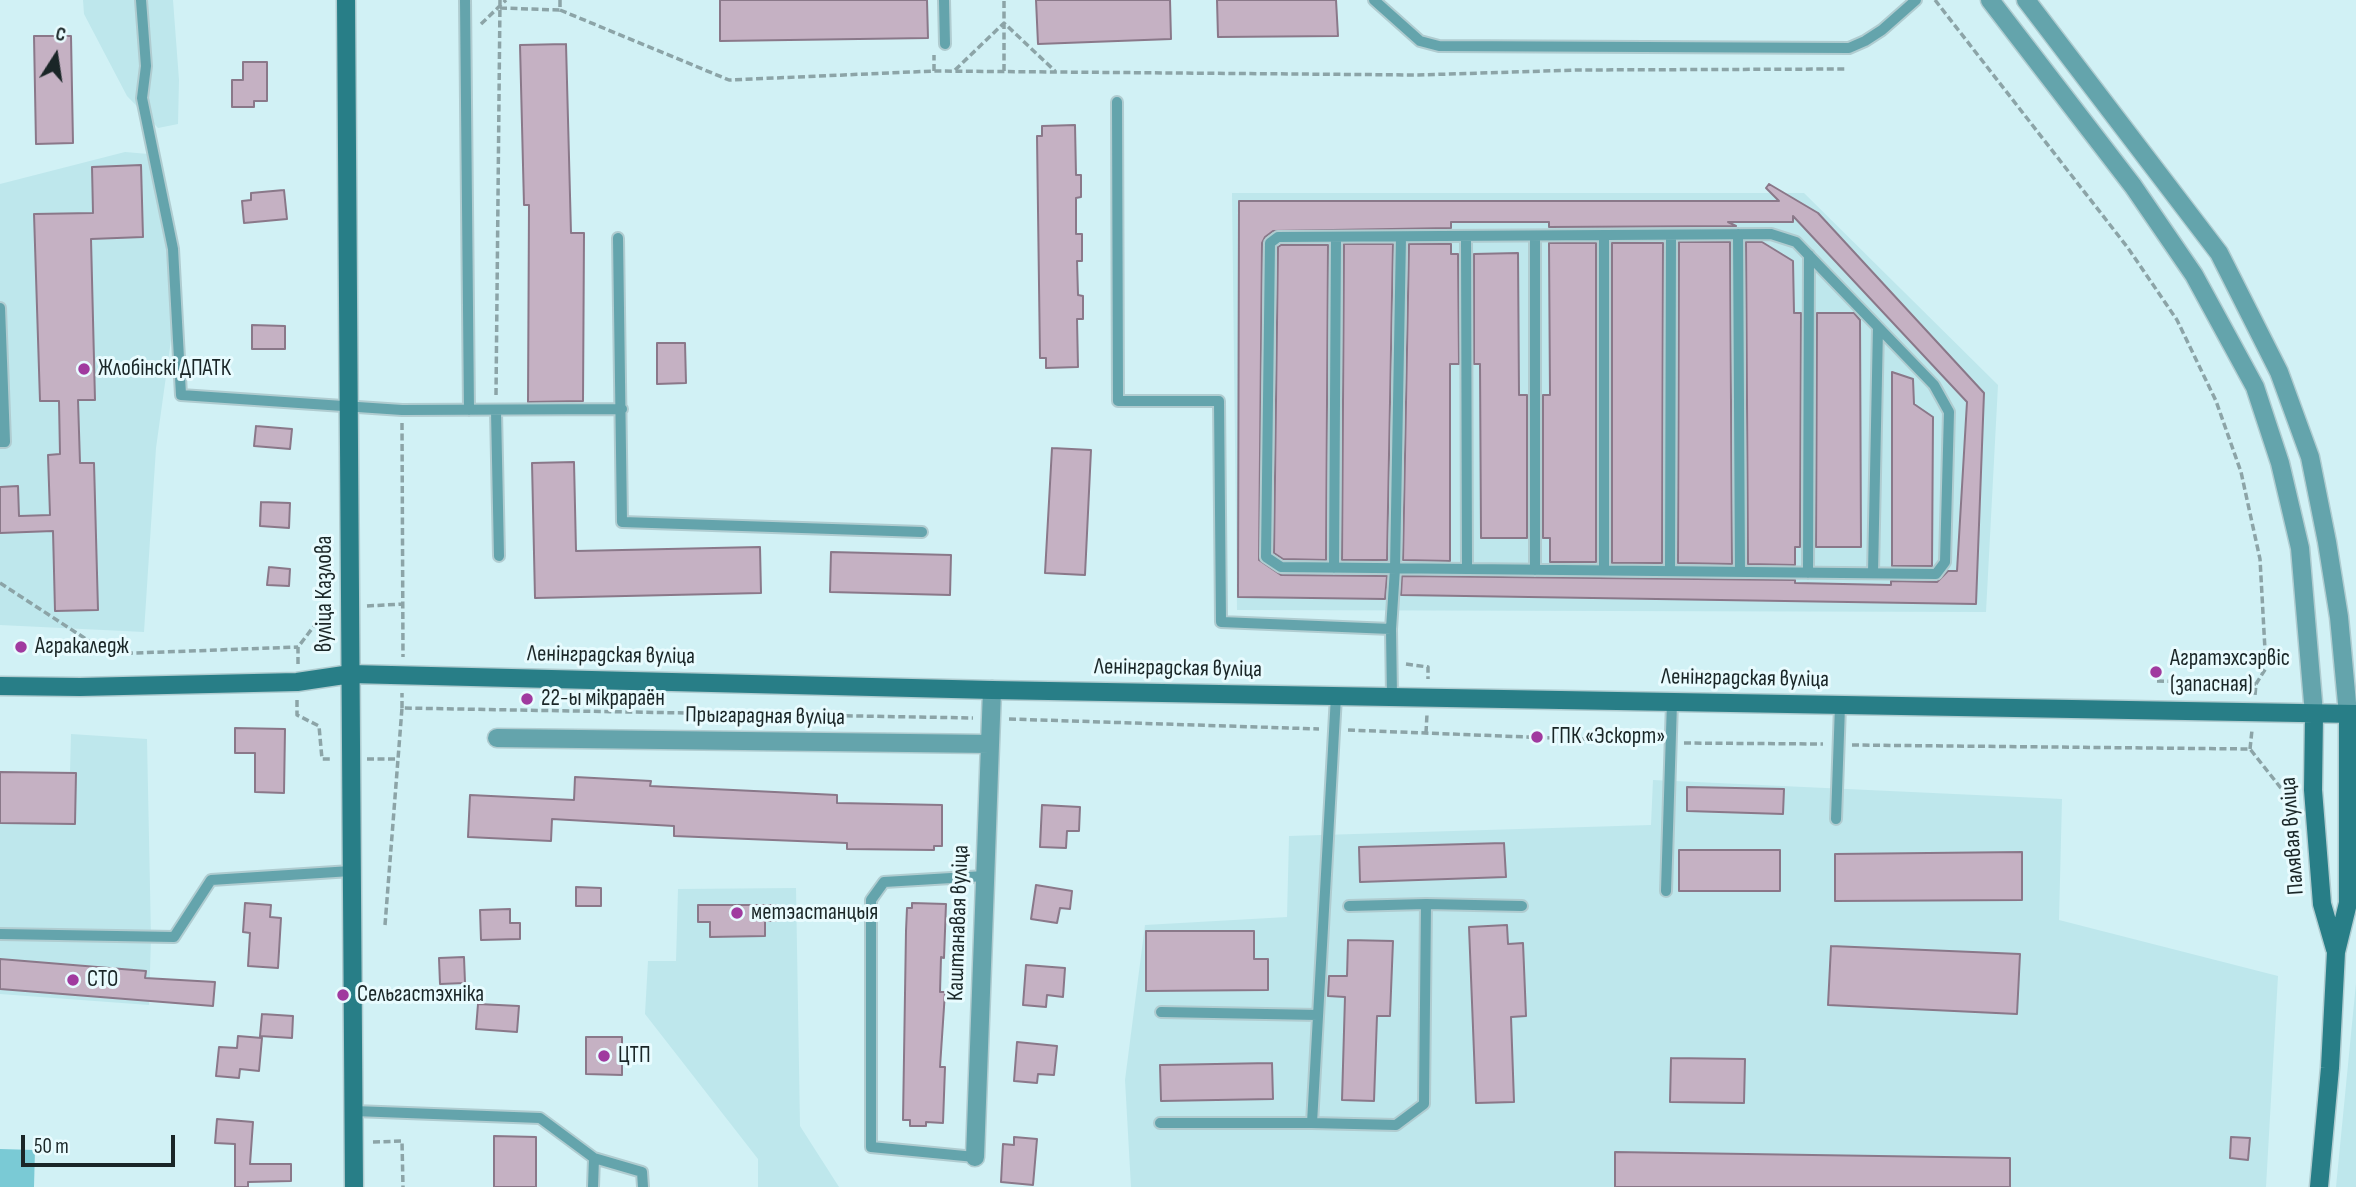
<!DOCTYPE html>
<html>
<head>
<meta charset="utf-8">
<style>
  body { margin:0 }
  #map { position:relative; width:2356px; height:1187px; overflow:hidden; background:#d1f1f5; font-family:"Sofia Sans Condensed",sans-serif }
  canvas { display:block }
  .north { position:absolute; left:21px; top:21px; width:70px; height:70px; -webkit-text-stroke:5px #e8fbfe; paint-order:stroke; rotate:12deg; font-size:19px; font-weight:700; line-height:28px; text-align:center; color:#1a2627 }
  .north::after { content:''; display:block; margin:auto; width:24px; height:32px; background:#1a2627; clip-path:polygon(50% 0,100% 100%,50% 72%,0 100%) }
  .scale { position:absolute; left:21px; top:1135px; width:154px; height:32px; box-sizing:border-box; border:4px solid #1a2627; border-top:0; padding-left:9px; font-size:21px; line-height:24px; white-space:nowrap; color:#1a2627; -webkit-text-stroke:5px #e8fbfe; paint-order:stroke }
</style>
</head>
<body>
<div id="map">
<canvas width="2356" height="1187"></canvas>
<div class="north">С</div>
<div class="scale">50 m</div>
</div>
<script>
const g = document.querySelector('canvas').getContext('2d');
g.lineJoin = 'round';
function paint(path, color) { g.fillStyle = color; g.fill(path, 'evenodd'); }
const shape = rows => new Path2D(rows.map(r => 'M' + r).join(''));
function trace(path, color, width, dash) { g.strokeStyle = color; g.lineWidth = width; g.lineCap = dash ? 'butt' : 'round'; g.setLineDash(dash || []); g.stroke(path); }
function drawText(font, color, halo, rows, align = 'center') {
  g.font = font + ' "Sofia Sans Condensed",sans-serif'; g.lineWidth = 6; g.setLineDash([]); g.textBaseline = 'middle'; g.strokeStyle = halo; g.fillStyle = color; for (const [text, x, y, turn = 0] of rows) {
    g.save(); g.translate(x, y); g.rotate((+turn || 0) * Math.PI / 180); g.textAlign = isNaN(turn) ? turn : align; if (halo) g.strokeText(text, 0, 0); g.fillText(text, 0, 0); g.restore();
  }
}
paint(shape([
  [83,0,173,0,179,80,178,124,158,128,127,96,84,14],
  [125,152,160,155,178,290,156,448,144,632,0,625,0,184],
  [1232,193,1804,193,1998,385,1986,612,1237,610],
  [71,734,147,739,151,938,149,1005,0,994,0,772,70,773],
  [1653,780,2062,799,2059,920,2278,976,2266,1187,1131,1187,1125,1080,1145,925,1287,917,1289,836,1651,825],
  [796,888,800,1126,839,1187,758,1187,758,1159,645,1014,648,961,676,961,678,889],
  [2356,983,2356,1187,2336,1187]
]), '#bee7ec');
paint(shape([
  [0,1149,35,1150,34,1187,0,1187]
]), '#7acad5');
const building = shape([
  [720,0,927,0,928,38,720,41,720,0],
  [1036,0,1170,0,1171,39,1038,44,1036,0],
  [1217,0,1336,0,1338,36,1218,37,1217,0],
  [34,36,71,36,73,143,36,144,34,36],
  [566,44,571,233,584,233,583,401,528,402,529,205,524,205,520,45,566,44],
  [243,62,267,62,267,101,254,101,254,107,232,107,232,80,243,80,243,62],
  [1075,125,1076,175,1081,175,1081,197,1076,198,1076,234,1082,234,1082,261,1077,261,1078,295,1083,296,1083,319,1077,319,1078,367,1046,368,1046,358,1040,358,1037,136,1042,136,1042,126,1075,125],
  [141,165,143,237,91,239,95,400,78,400,80,463,94,463,98,610,55,611,53,531,0,533,0,487,18,486,19,516,50,515,48,455,60,454,59,401,40,401,34,214,93,213,92,167,141,165],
  [1769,184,1818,213,1984,393,1976,604,1401,595,1402,576,1795,580,1795,583,1891,585,1891,581,1937,582,1948,571,1957,571,1967,402,1793,216,1793,222,1728,222,1736,226,1549,227,1549,222,1451,222,1451,228,1273,231,1265,237,1262,243,1259,560,1281,575,1387,576,1385,599,1238,597,1239,201,1779,201,1766,188,1769,184],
  [284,190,287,219,244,223,242,201,251,200,251,193,284,190],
  [1679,242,1730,242,1732,564,1678,563,1679,242],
  [1746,242,1762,242,1793,261,1794,313,1801,313,1800,547,1795,547,1795,565,1748,564,1746,242],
  [1549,243,1596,243,1596,562,1550,562,1550,538,1543,538,1543,395,1550,395,1549,243],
  [1612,243,1663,243,1662,563,1612,563,1612,243],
  [1344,244,1393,244,1387,560,1342,560,1344,244],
  [1409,244,1451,244,1451,254,1458,254,1459,364,1450,364,1450,561,1403,560,1409,244],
  [1281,245,1328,245,1326,560,1283,559,1274,553,1278,247,1281,245],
  [1518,253,1519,395,1527,395,1527,538,1481,538,1480,364,1474,364,1474,254,1518,253],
  [1817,313,1854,313,1860,320,1861,547,1816,547,1817,313],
  [252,325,285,326,285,349,252,349,252,325],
  [657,343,685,343,686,383,657,384,657,343],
  [1892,372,1913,379,1914,404,1933,417,1932,566,1892,566,1892,372],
  [256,426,292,429,290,449,254,446,256,426],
  [1052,448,1091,450,1085,575,1045,573,1052,448],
  [574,462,576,551,760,547,761,593,535,598,532,463,574,462],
  [261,502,290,503,289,528,260,526,261,502],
  [831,552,951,555,950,595,830,592,831,552],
  [269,567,290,569,289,586,267,585,269,567],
  [235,728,285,729,284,793,255,792,255,753,235,753,235,728],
  [0,772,76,773,75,824,0,823,0,772],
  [575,777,651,781,650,786,837,795,837,803,942,805,942,846,934,846,934,850,847,849,847,843,674,836,674,826,552,819,551,841,468,837,470,795,574,800,575,777],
  [1687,787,1784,789,1783,814,1687,811,1687,787],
  [1042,805,1080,807,1079,831,1067,831,1066,848,1040,847,1042,805],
  [1504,843,1506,877,1360,882,1359,847,1504,843],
  [1679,850,1780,850,1780,891,1679,891,1679,850],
  [2022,852,2022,900,1835,901,1835,854,2022,852],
  [1036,885,1072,891,1070,909,1060,908,1057,923,1031,919,1036,885],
  [576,887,601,888,601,906,576,906,576,887],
  [245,903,271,905,270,917,281,918,278,968,248,966,250,933,243,932,245,903],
  [912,903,946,904,944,958,941,957,940,992,945,992,940,1067,945,1067,943,1123,926,1122,926,1126,910,1126,910,1120,903,1120,906,931,907,908,912,908,912,903],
  [698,905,776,905,776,921,765,921,765,936,710,937,710,922,698,922,698,905],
  [510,909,510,923,520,923,520,939,481,940,480,910,510,909],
  [1507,925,1508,944,1523,943,1526,1016,1511,1017,1514,1102,1476,1103,1469,927,1507,925],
  [1146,931,1254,931,1254,959,1268,959,1268,990,1146,991,1146,931],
  [1348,940,1393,941,1390,1016,1377,1016,1374,1101,1342,1100,1345,997,1328,996,1329,976,1347,976,1348,940],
  [1831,946,2020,954,2017,1014,1828,1005,1831,946],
  [464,957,465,983,440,984,439,958,464,957],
  [0,959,146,971,145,978,215,982,213,1006,0,989,0,959],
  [1026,965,1065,968,1063,997,1047,995,1046,1007,1023,1005,1026,965],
  [478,1004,519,1006,517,1032,476,1029,478,1004],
  [262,1014,293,1016,292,1038,260,1036,262,1014],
  [238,1036,262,1038,259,1071,240,1069,239,1078,216,1076,219,1047,237,1048,238,1036],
  [586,1037,622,1037,622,1075,586,1074,586,1037],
  [1017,1042,1057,1046,1054,1075,1038,1074,1037,1083,1014,1081,1017,1042],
  [1671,1058,1745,1059,1744,1103,1670,1102,1671,1058],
  [1272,1063,1273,1099,1161,1101,1160,1065,1272,1063],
  [217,1119,253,1122,250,1164,291,1164,291,1181,248,1182,248,1187,235,1187,235,1144,215,1143,217,1119],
  [494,1136,536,1137,536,1187,494,1187,494,1136],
  [1014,1137,1037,1139,1033,1185,1001,1182,1003,1144,1014,1145,1014,1137],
  [2231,1137,2250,1138,2248,1160,2230,1158,2231,1137],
  [1615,1152,2010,1158,2010,1187,1615,1187,1615,1152]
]);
paint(building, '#c5b1c3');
trace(building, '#8a7889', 2);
const lane = shape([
  [141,0,146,66,142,98,173,249,181,395,402,410,622,409],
  [465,0,469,410],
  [944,0,945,44],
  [1374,0,1420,41,1439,46,1849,48,1865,41,1882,30,1916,0],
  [1117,102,1118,401,1219,401,1221,622,1391,629,1392,697],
  [1738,234,1740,572],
  [1771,234,1796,242,1934,385,1949,412,1945,562,1936,574,1281,567,1266,557,1270,243,1278,237,1771,234],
  [1604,235,1604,570],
  [1535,236,1535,570],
  [1466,237,1467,569],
  [618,238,622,522,922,532],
  [0,308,5,442,0,442],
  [496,411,499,556],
  [1334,568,1336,237],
  [1670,571,1671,235],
  [1808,573,1809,255],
  [1873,573,1878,327],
  [1391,629,1395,569,1401,237],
  [1836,819,1840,706],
  [1666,891,1672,702],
  [1426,904,1522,906],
  [0,934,174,937,211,880,351,871],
  [1161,1012,1318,1015],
  [354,1111,540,1118,594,1158,642,1172,643,1187],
  [1160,1123,1312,1123,1336,696],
  [1312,1123,1396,1125,1424,1104,1426,904,1349,906],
  [975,1157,871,1147,871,900,884,882,985,876],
  [593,1187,594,1158]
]);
const street = shape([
  [1990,0,2133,186,2194,275,2255,387,2280,463,2300,548,2314,714],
  [2026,0,2219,253,2279,372,2310,457,2327,542,2339,617,2348,714],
  [497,738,990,744],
  [975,1157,992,690]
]);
const secondary = shape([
  [346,0,354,1187],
  [0,686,80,687,297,682,351,674,992,690,2356,714],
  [2314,714,2313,790,2322,904,2335,949],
  [2319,1187,2330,1068,2336,952,2348,903,2348,714]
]);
trace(lane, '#b0ccd0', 14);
trace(street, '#b0ccd0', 21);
trace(secondary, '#b0ccd0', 21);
trace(shape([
  [1935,0,2128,248,2177,320,2216,401,2241,472,2260,559,2266,668,2256,684,2255,695],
  [500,8,560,10,560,0],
  [560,10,729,80,934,71,1418,75,1578,70,1845,69],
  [481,24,506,0],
  [955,70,1004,23,1055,71],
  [934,71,934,55],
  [1004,71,1004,0],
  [496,395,500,0],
  [402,423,403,657],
  [0,583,109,654,298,647],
  [367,606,404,604],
  [298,664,298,647,327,609,332,609],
  [1406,664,1428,667,1428,679],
  [2157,681,2256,684],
  [297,700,297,715,319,726,322,759,332,759],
  [402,708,402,693],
  [1009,719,1319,729],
  [1348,730,1655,742],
  [1426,733,1427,714],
  [1684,743,1823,744],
  [1852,745,2250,749,2284,792],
  [2250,749,2252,730],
  [367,759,398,759],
  [385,925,402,708,973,718],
  [373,1142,402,1141,403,1187]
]), '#8ca4a7', 3.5, [7, 3.5]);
trace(lane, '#64a4ac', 10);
trace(street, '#64a4ac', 18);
trace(secondary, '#287e87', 18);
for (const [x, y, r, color] of [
  [84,369,7,"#a03a9f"],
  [21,647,7,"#a03a9f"],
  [2156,672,7,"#a03a9f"],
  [527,699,7,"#a03a9f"],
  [1537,737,7,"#a03a9f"],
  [737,913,7,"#a03a9f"],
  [73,980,7,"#a03a9f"],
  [343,995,7,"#a03a9f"],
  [604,1056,7,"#a03a9f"]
]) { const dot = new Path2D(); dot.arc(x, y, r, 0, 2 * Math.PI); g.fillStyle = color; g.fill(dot); trace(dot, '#e8fbfe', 2.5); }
drawText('23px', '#1a2627', '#e8fbfe', [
  ["Жлобінскі ДПАТК",98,369],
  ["Агракаледж",35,647],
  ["Агратэхсэрвіс",2170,659],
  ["(запасная)",2170,685],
  ["22-ы мікрараён",541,699],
  ["ГПК «Эскорт»",1551,737],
  ["метэастанцыя",751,913],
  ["СТО",87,980],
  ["Сельгастэхніка",357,995],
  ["ЦТП",618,1056]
], 'left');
drawText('23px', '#1a2627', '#e8fbfe', [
  ["вуліца Казлова",325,594,-90],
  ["Ленінградская вуліца",611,656,1],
  ["Ленінградская вуліца",1178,669,1],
  ["Ленінградская вуліца",1745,679,1],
  ["Прыгарадная вуліца",765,717,1],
  ["Палявая вуліца",2293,836,-94],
  ["Каштанавая вуліца",959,923,-88]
]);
</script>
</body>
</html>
